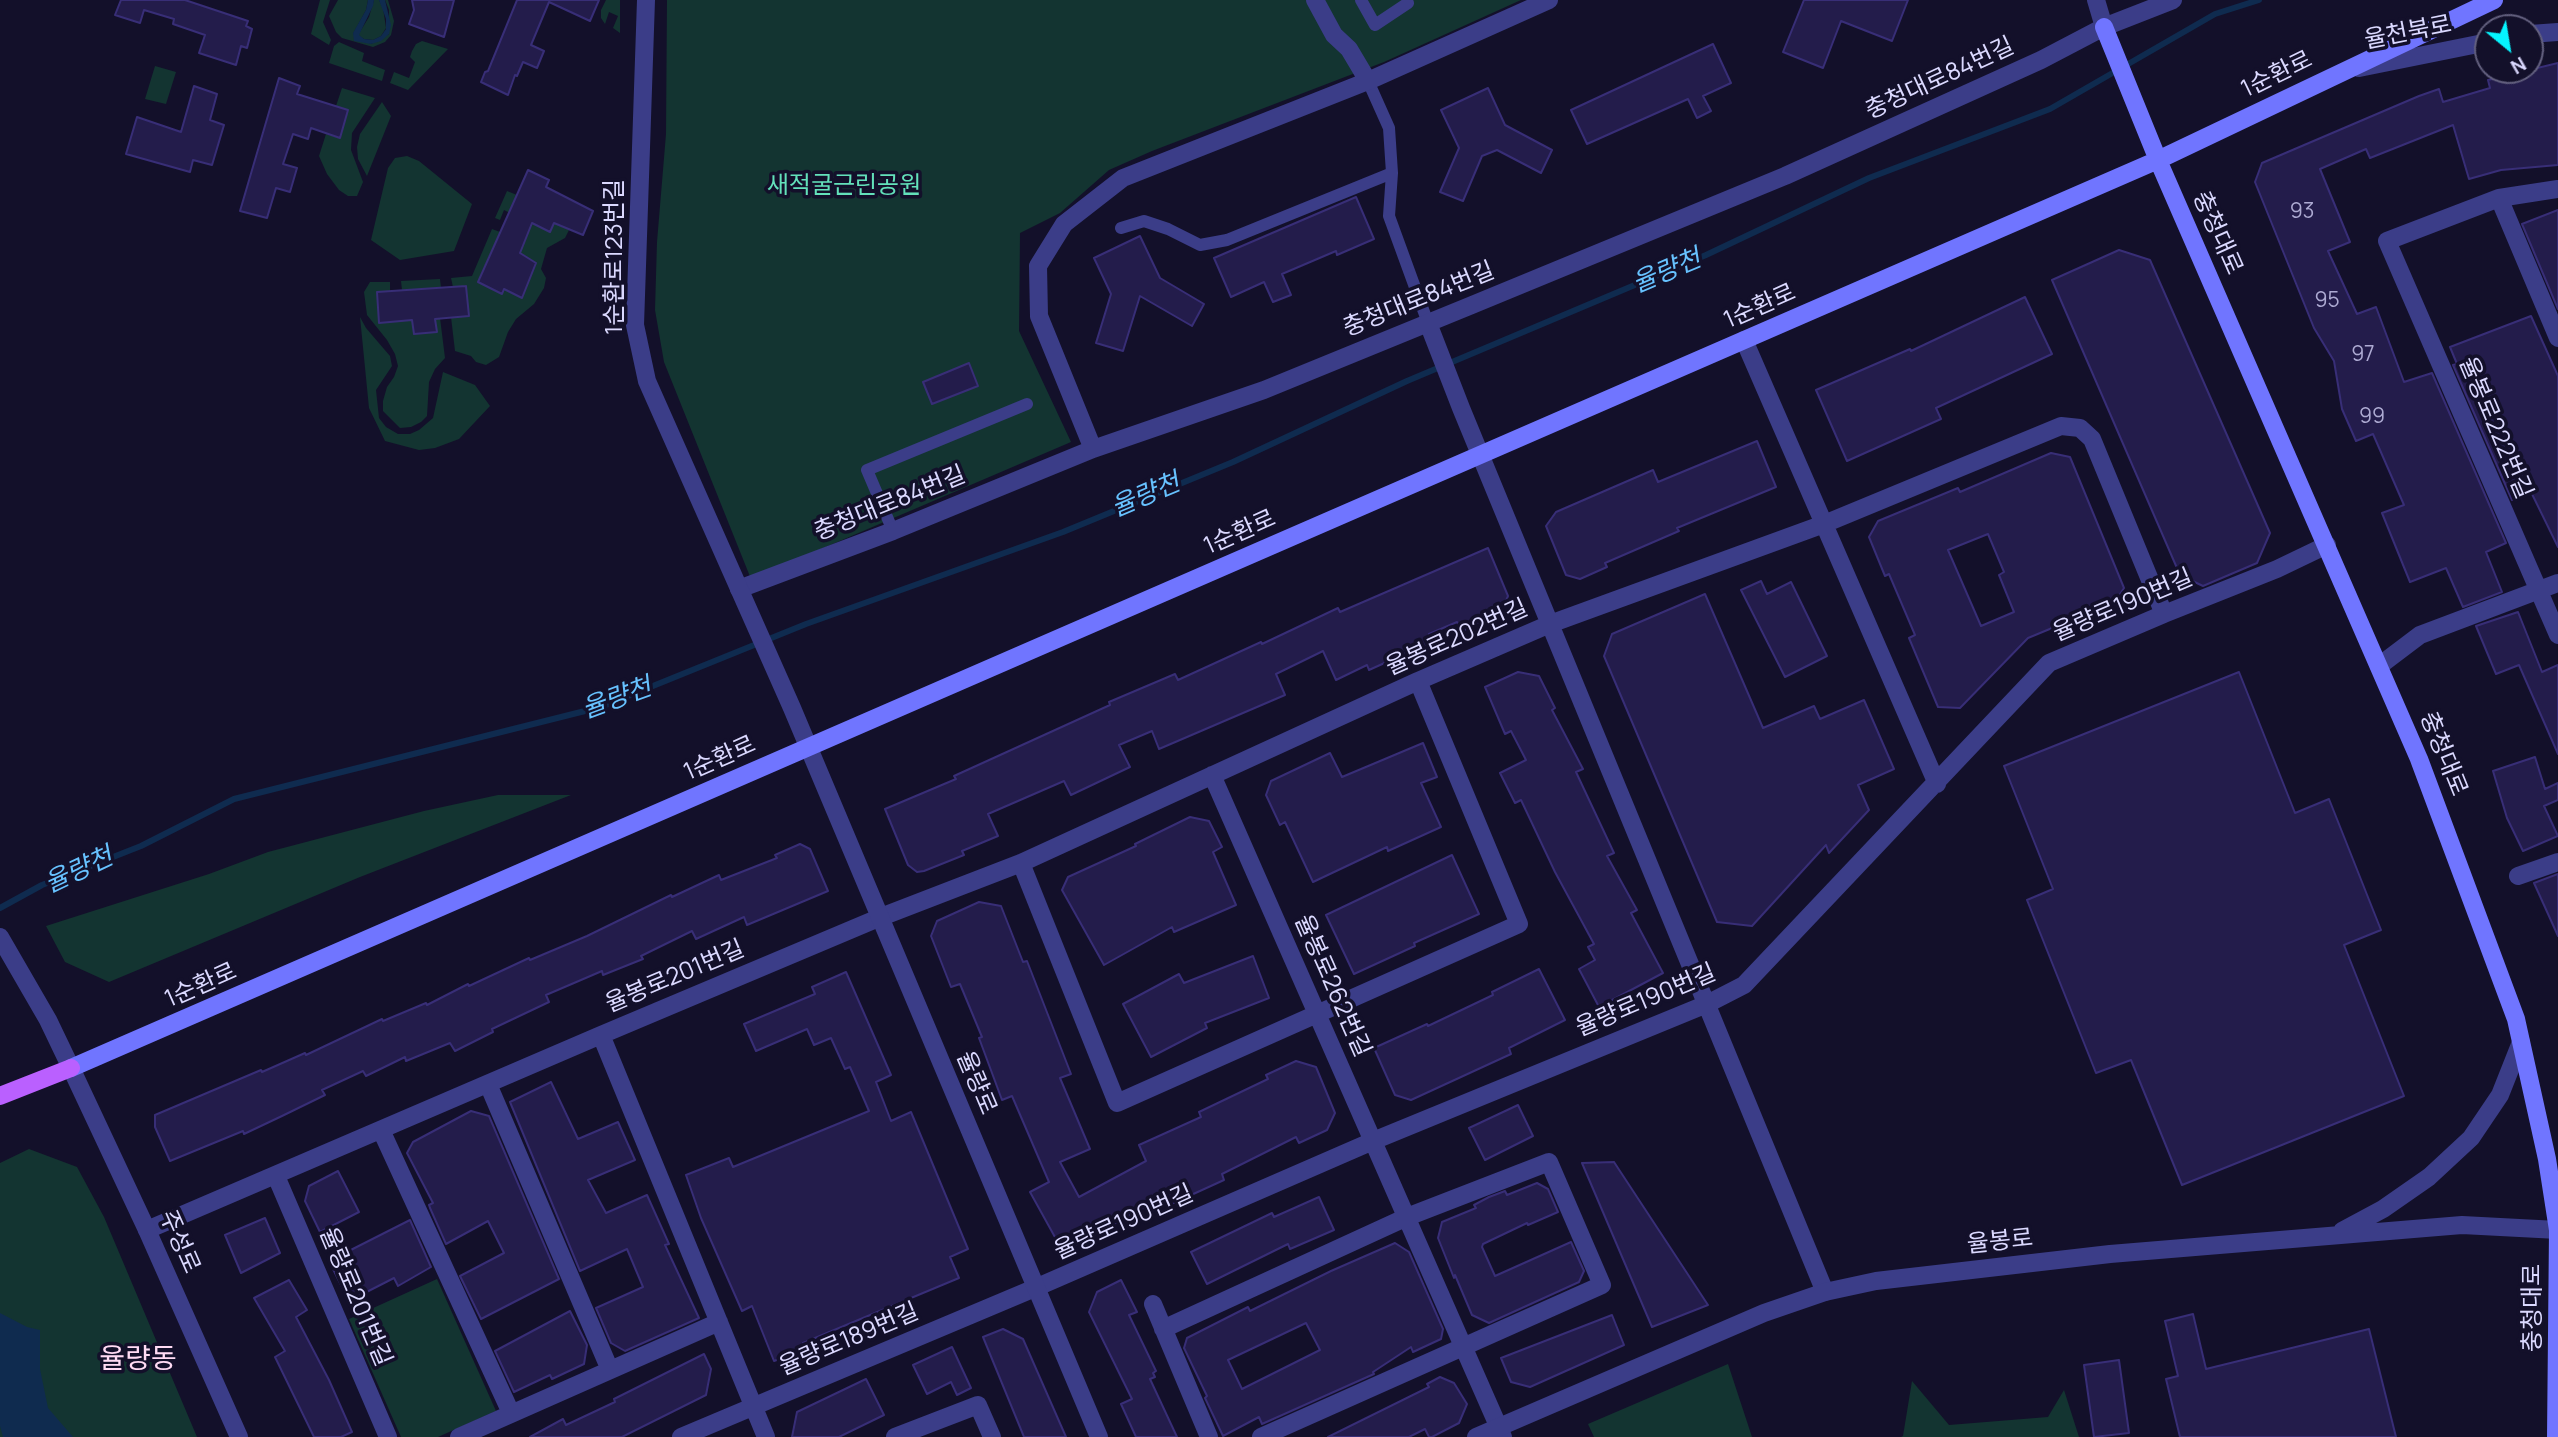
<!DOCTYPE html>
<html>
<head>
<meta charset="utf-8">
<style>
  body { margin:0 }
  #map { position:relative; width:2558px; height:1437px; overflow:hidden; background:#13102a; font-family:Manrope,sans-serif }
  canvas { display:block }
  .north { position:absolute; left:2474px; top:14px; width:70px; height:70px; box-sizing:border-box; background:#13102a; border:2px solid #63607f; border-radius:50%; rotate:150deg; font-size:19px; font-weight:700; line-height:28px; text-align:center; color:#dbd9ff }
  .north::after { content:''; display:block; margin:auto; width:24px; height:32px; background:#05f5ff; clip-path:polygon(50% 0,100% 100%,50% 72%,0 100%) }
</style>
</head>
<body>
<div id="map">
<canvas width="2558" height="1437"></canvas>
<div class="north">N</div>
</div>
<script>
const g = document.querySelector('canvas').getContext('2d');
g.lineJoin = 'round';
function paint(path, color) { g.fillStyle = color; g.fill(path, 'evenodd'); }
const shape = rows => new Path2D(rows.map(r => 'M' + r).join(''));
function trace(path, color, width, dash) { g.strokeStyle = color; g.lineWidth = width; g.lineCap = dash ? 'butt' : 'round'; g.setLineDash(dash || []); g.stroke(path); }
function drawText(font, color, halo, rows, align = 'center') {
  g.font = font + ' Manrope,"Noto Sans KR",sans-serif'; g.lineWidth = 7; g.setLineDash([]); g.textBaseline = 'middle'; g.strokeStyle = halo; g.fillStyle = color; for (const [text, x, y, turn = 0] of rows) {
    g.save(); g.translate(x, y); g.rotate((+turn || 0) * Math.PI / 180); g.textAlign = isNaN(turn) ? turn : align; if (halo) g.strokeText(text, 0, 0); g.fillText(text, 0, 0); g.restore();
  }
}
paint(shape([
  [320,0,330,0,323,22,331,40,329,45,311,34],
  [338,0,368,0,366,10,353,34,371,44,389,34,389,10,385,0,388,0,394,21,391,35,385,42,373,47,342,38,336,32,329,16],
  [374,0,379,0,383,8,386,28,381,36,373,40,364,39,358,35,369,17],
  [606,0,620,0,620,33,613,28,618,16,609,12,605,24,601,18,601,10],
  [667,0,1521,0,1384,62,1152,151,1109,170,1060,213,1020,233,1019,331,1071,442,751,579,664,362,655,310,657,242,666,134],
  [422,41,448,49,408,90,390,83,394,72,409,78,415,62,410,57,412,51,416,44],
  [339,42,364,53,362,61,385,70,382,81,329,63,334,46],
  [155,66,176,72,166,104,145,99],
  [342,88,375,98,352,133,351,150,363,182,357,196,348,196,339,190,327,174,319,156,326,134,339,138,336,106],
  [382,102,391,116,367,176,358,159,357,147,360,134],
  [407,156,419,161,472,204,454,251,400,260,371,240,388,168,395,158],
  [507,191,517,195,510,213,504,210,500,220,495,218],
  [532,223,550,232,554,223,569,230,565,238,547,248,541,269,546,278,544,288,534,304,516,319,508,332,499,357,486,365,476,362,471,356,455,351,451,317,453,287,451,278,472,276,492,229,500,232,480,276,486,279,484,285,502,293,504,289,522,297,536,264,520,253],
  [440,279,441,288,402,290,401,281],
  [370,282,390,282,390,291,377,292,379,323,412,320,414,333,437,332,435,319,440,318,445,358,435,369,429,382,427,416,421,422,411,427,400,428,383,411,383,401,387,387,394,377,398,366,395,354,387,340,367,315,364,292],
  [360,317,366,328,390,356,392,366,376,390,379,418,386,427,398,434,410,434,419,430,433,418,443,372,475,385,490,406,459,439,435,448,419,450,385,441,369,408],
  [498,795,571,795,360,877,109,982,65,962,46,926,209,874,268,852,424,811],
  [29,1149,77,1167,104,1217,197,1437,0,1437,0,1163],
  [437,1279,496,1411,438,1437,401,1437,349,1319],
  [1728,1364,1752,1437,1594,1437,1588,1424],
  [1912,1381,1949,1425,2048,1417,2064,1390,2079,1437,1901,1437,1903,1436]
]), '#133431');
paint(shape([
  [368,0,374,0,373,6,359,35,364,39,373,40,381,36,386,29,386,19,379,0,385,0,391,25,389,34,381,41,371,44,354,41,353,33,366,10],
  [0,1313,27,1327,40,1330,40,1369,48,1408,73,1437,3,1437,0,1426]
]), '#0f2b4f');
trace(shape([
  [0,908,42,885,141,846,234,799,601,707,806,624,1063,532,1233,462,1407,381,1706,255,1869,178,2050,109,2215,14,2259,0]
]), '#0f2b4f', 6);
const building = shape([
  [121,0,185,0,248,21,246,26,252,29,247,48,241,46,236,65,199,53,205,35,173,24,174,19,144,10,140,23,115,15,121,0],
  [412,0,454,0,444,37,409,24,414,10,412,0],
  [517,0,599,0,590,21,549,2,531,45,544,51,537,68,523,62,517,76,515,75,508,95,481,82,485,72,488,71,517,0],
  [1804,0,1908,0,1892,41,1841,21,1823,68,1783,52,1804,0],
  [1713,44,1731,83,1703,96,1711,111,1697,118,1688,99,1587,144,1571,110,1713,44],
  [2558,63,2558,165,2501,170,2469,179,2453,125,2370,158,2366,149,2320,169,2350,242,2328,251,2357,314,2376,307,2404,382,2432,373,2506,543,2486,552,2502,592,2463,607,2446,568,2410,582,2382,513,2404,505,2373,434,2356,441,2342,409,2334,361,2314,328,2255,182,2262,163,2419,96,2439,89,2443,102,2490,88,2488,80,2558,63],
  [279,78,300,86,297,94,348,110,340,138,311,128,308,139,293,134,283,164,297,168,290,192,276,188,267,218,240,211,279,78],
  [194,86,217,94,210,120,224,125,212,165,193,160,190,172,126,154,137,117,181,132,194,86],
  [1488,88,1505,125,1552,150,1541,173,1497,150,1482,156,1463,201,1440,192,1459,148,1441,110,1488,88],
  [528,170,549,180,546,187,593,211,583,235,554,223,550,232,532,223,520,253,536,263,522,298,504,289,502,294,478,282,528,170],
  [1356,197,1374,239,1337,255,1336,251,1282,274,1291,295,1273,302,1264,282,1231,297,1214,258,1356,197],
  [2558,210,2558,309,2522,224,2558,210],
  [1140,236,1160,278,1204,304,1192,326,1140,296,1123,351,1096,343,1111,294,1094,258,1140,236],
  [2119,250,2150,260,2270,533,2257,563,2203,586,2180,575,2052,280,2119,250],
  [466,286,469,316,435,319,437,332,414,334,412,320,379,323,377,292,466,286],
  [2025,297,2052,354,1936,408,1941,419,1847,461,1816,390,1910,349,1911,351,2025,297],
  [2531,316,2558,376,2558,547,2531,492,2512,500,2453,365,2457,364,2450,347,2531,316],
  [969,363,978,386,932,404,923,382,969,363],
  [1757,441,1776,487,1677,528,1679,531,1605,563,1607,567,1580,579,1566,575,1546,526,1556,512,1653,470,1658,482,1757,441],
  [2051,453,2070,457,2124,588,2115,602,2028,638,1960,708,1938,707,1909,638,1915,635,1889,574,1885,576,1869,537,1878,521,1958,488,1960,492,2051,453],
  [1988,534,2004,572,1999,575,2014,612,1981,626,1948,550,1988,534],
  [1488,548,1508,596,1500,615,1462,631,1457,622,1429,634,1435,646,1416,655,1411,651,1369,670,1367,665,1336,680,1323,651,1276,674,1285,695,1159,749,1152,731,1119,745,1130,767,1071,795,1064,781,988,814,998,836,962,851,964,855,924,871,917,872,908,865,885,809,956,779,954,776,1110,705,1109,702,1175,674,1178,680,1261,642,1262,644,1338,608,1340,612,1488,548],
  [1761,581,1767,594,1791,582,1827,656,1785,677,1741,590,1761,581],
  [1705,594,1763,728,1814,706,1820,719,1864,700,1894,769,1858,785,1869,810,1829,853,1826,845,1752,926,1717,922,1604,656,1612,634,1705,594],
  [2518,612,2542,672,2558,665,2558,754,2519,665,2496,674,2476,626,2518,612],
  [1518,672,1539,676,1555,708,1552,710,1583,769,1576,772,1614,853,1607,856,1637,910,1631,913,1663,973,1599,1007,1579,969,1595,960,1588,947,1594,944,1555,872,1521,800,1515,803,1500,773,1526,760,1511,731,1505,734,1485,687,1518,672],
  [2239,672,2295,813,2329,799,2381,930,2344,945,2404,1096,2182,1185,2131,1060,2096,1073,2027,900,2053,889,2004,766,2239,672],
  [1423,743,1437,777,1421,783,1441,827,1388,851,1387,847,1313,882,1285,822,1280,825,1266,795,1271,781,1330,753,1342,777,1423,743],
  [2535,757,2545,789,2558,783,2558,800,2544,806,2558,836,2523,851,2507,818,2493,771,2535,757],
  [1190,817,1209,821,1222,847,1213,852,1236,905,1174,932,1172,927,1104,965,1062,890,1068,877,1136,846,1135,844,1190,817],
  [800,844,810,849,828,891,747,925,744,917,696,939,692,931,641,956,643,959,603,975,602,971,546,995,549,1002,492,1029,493,1032,455,1051,450,1043,406,1061,405,1057,366,1076,363,1071,322,1090,325,1095,282,1116,244,1134,243,1131,170,1161,155,1127,155,1115,261,1070,262,1072,305,1053,306,1055,382,1019,383,1021,426,1003,427,1005,468,984,469,986,529,958,530,960,587,936,671,895,672,897,719,875,721,880,777,858,775,855,800,844],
  [1452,855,1479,914,1414,943,1415,946,1354,974,1326,915,1452,855],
  [2558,874,2558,936,2534,883,2558,874],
  [979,902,1001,906,1023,962,1027,961,1071,1074,1060,1078,1090,1149,1060,1162,1079,1197,1146,1161,1139,1145,1201,1117,1199,1112,1268,1079,1266,1075,1296,1061,1316,1067,1335,1113,1327,1130,1299,1143,1296,1137,1222,1174,1224,1180,1167,1206,1163,1197,1074,1246,1056,1239,1030,1192,1049,1182,1012,1096,1002,1100,979,1038,982,1037,960,984,951,987,931,936,937,921,979,902],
  [1253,956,1269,998,1205,1023,1207,1028,1151,1057,1123,1004,1179,974,1184,983,1253,956],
  [1539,969,1565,1020,1509,1048,1511,1054,1411,1100,1395,1095,1374,1048,1427,1024,1428,1026,1493,995,1492,992,1539,969],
  [846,972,891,1075,876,1082,891,1121,911,1112,968,1249,950,1257,959,1278,803,1343,806,1349,774,1361,752,1306,742,1311,701,1218,686,1175,729,1158,733,1167,869,1111,850,1067,845,1069,831,1038,814,1045,807,1029,756,1051,744,1024,815,994,812,987,846,972],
  [551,1082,578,1139,618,1122,635,1160,588,1180,606,1213,647,1195,669,1244,665,1245,699,1318,625,1351,611,1343,596,1308,643,1287,627,1249,580,1271,510,1102,551,1082],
  [1518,1105,1533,1136,1485,1160,1469,1128,1518,1105],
  [471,1111,489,1116,559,1279,481,1319,460,1276,504,1253,488,1221,446,1244,430,1208,429,1205,433,1203,407,1153,413,1142,471,1111],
  [1614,1162,1708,1305,1652,1327,1582,1163,1614,1162],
  [338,1171,359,1212,320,1232,305,1201,309,1186,338,1171],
  [1537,1183,1548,1189,1558,1212,1528,1225,1527,1223,1483,1244,1482,1247,1495,1276,1571,1242,1584,1271,1579,1282,1489,1323,1472,1315,1455,1275,1454,1278,1438,1238,1442,1222,1476,1208,1474,1205,1489,1197,1505,1191,1507,1195,1537,1183],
  [1319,1197,1334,1230,1290,1249,1288,1244,1207,1284,1191,1252,1272,1213,1274,1217,1319,1197],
  [265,1218,280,1253,241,1273,225,1235,265,1218],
  [410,1220,431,1267,398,1286,394,1278,349,1301,329,1261,410,1220],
  [1395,1243,1409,1252,1443,1329,1441,1339,1413,1352,1411,1347,1373,1372,1374,1374,1262,1424,1259,1417,1223,1436,1205,1398,1207,1396,1184,1348,1187,1338,1248,1307,1250,1311,1331,1271,1395,1243],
  [1306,1323,1320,1350,1242,1389,1228,1360,1306,1323],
  [289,1280,307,1310,296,1317,329,1380,352,1432,341,1437,314,1437,275,1357,285,1351,254,1298,289,1280],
  [1121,1280,1137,1312,1129,1315,1156,1371,1153,1373,1155,1377,1150,1379,1177,1437,1136,1437,1121,1404,1132,1399,1089,1312,1097,1292,1121,1280],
  [570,1311,587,1345,584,1364,552,1379,550,1375,514,1392,495,1351,570,1311],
  [2193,1314,2206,1369,2369,1329,2396,1437,2180,1437,2166,1379,2178,1376,2165,1321,2193,1314],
  [1612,1315,1624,1345,1530,1387,1511,1382,1501,1358,1612,1315],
  [1003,1329,1023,1339,1066,1437,1024,1437,983,1337,1003,1329],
  [952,1347,971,1388,957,1395,951,1382,927,1394,913,1365,952,1347],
  [704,1354,711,1369,706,1395,622,1437,530,1437,563,1419,566,1425,615,1402,614,1399,704,1354],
  [2119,1360,2129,1433,2094,1437,2084,1365,2119,1360],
  [1440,1377,1454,1383,1467,1404,1459,1423,1432,1437,1429,1437,1425,1429,1409,1437,1328,1437,1429,1387,1427,1384,1440,1377],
  [866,1379,884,1415,839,1437,792,1437,797,1412,866,1379]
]);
paint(building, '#231c4b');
trace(building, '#382e77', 2);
trace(shape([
  [1361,0,1375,25,1408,3],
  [1368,81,1389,128,1392,173,1389,216,1428,323],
  [1121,228,1144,221,1168,229,1200,245,1227,240,1392,173],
  [893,531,867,470,1027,404]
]), '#3b3d88', 12);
trace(shape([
  [1315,0,1334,35,1349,49,1368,81,1549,0],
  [2558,189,2499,198,2387,241,2558,635],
  [2499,198,2558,338],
  [1428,323,1461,408,1825,1292],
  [1744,340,1937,784],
  [1093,449,1039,316,1038,266,1064,224,1123,178,1368,81],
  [739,589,893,531,1093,449,1264,390,1472,305,1785,176,2041,60,2104,27,2173,0],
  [2379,666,2420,635,2558,583],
  [1212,775,1503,1437],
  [1021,863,1117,1103,1519,924,1418,681],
  [2518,876,2558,862],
  [601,1035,766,1437],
  [488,1084,610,1370],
  [381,1130,511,1413],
  [276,1176,388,1437],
  [147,1230,601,1035,881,917,1021,863,1418,681,1550,624,1824,524,2061,426,2080,428,2092,439,2164,614],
  [1153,1304,1209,1437],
  [1163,1329,1407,1217,1549,1162,1602,1285,1261,1437],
  [459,1437,719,1322],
  [681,1437,1035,1288,1373,1141,1707,1004,1744,985,2049,663,2164,614,2277,569,2327,545],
  [895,1437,978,1405,992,1437]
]), '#3b3d88', 18);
trace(shape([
  [646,0,635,325,647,381,792,708,1099,1437],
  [2096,0,2104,27],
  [2530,34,2558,32],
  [2359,68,2488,42],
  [0,937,48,1020,71,1068,147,1230,239,1437],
  [2342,1231,2383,1209,2429,1177,2471,1138,2500,1095,2521,1042],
  [1476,1437,1764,1313,1825,1292,1876,1281,2110,1254,2462,1225,2558,1230]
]), '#3b3d88', 18);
trace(shape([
  [2104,27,2158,160,2419,759,2516,1019,2547,1159,2558,1230,2556,1437],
  [71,1068,2158,160,2494,0]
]), '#7075ff', 18);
trace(shape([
  [0,1096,71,1068]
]), '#ba60ff', 18);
drawText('21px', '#adaad2', null, [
  ["93",2302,212],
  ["95",2327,301],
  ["97",2363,355],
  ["99",2372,417]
]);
drawText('24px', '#dbd9ff', '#13102a', [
  ["율천북로",2408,33,-11],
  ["1순환로",2277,75,-26],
  ["충청대로84번길",1940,79,-25],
  ["충청대로",2217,233,66],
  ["1순환로123번길",615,257,-90],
  ["충청대로84번길",1419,300,-22],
  ["1순환로",1760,307,-24],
  ["율봉로222번길",2495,428,67],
  ["충청대로84번길",890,504,-22],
  ["1순환로",1240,533,-24],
  ["율량로190번길",2123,606,-23],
  ["율봉로202번길",1457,638,-24],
  ["충청대로",2443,754,68],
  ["1순환로",720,759,-24],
  ["율봉로201번길",675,977,-23],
  ["1순환로",201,986,-24],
  ["율봉로262번길",1332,986,66],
  ["율량로190번길",1646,1001,-23],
  ["율량로",976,1083,67],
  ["율량로190번길",1124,1223,-24],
  ["주성로",179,1242,66],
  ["율봉로",2000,1242,-6],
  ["율량로201번길",355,1297,67],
  ["충청대로",2533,1308,-90],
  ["율량로189번길",849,1340,-23]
]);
drawText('24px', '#63e1ba', '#13102a', [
  ["새적굴근린공원",844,186]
]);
drawText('italic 26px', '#67c2ff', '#13102a', [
  ["율량천",1667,272,-23],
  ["율량천",1146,496,-23],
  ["율량천",617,699,-20],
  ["율량천",79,871,-25]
]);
drawText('28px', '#ffdbf4', '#13102a', [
  ["율량동",138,1360]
]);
</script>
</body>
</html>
